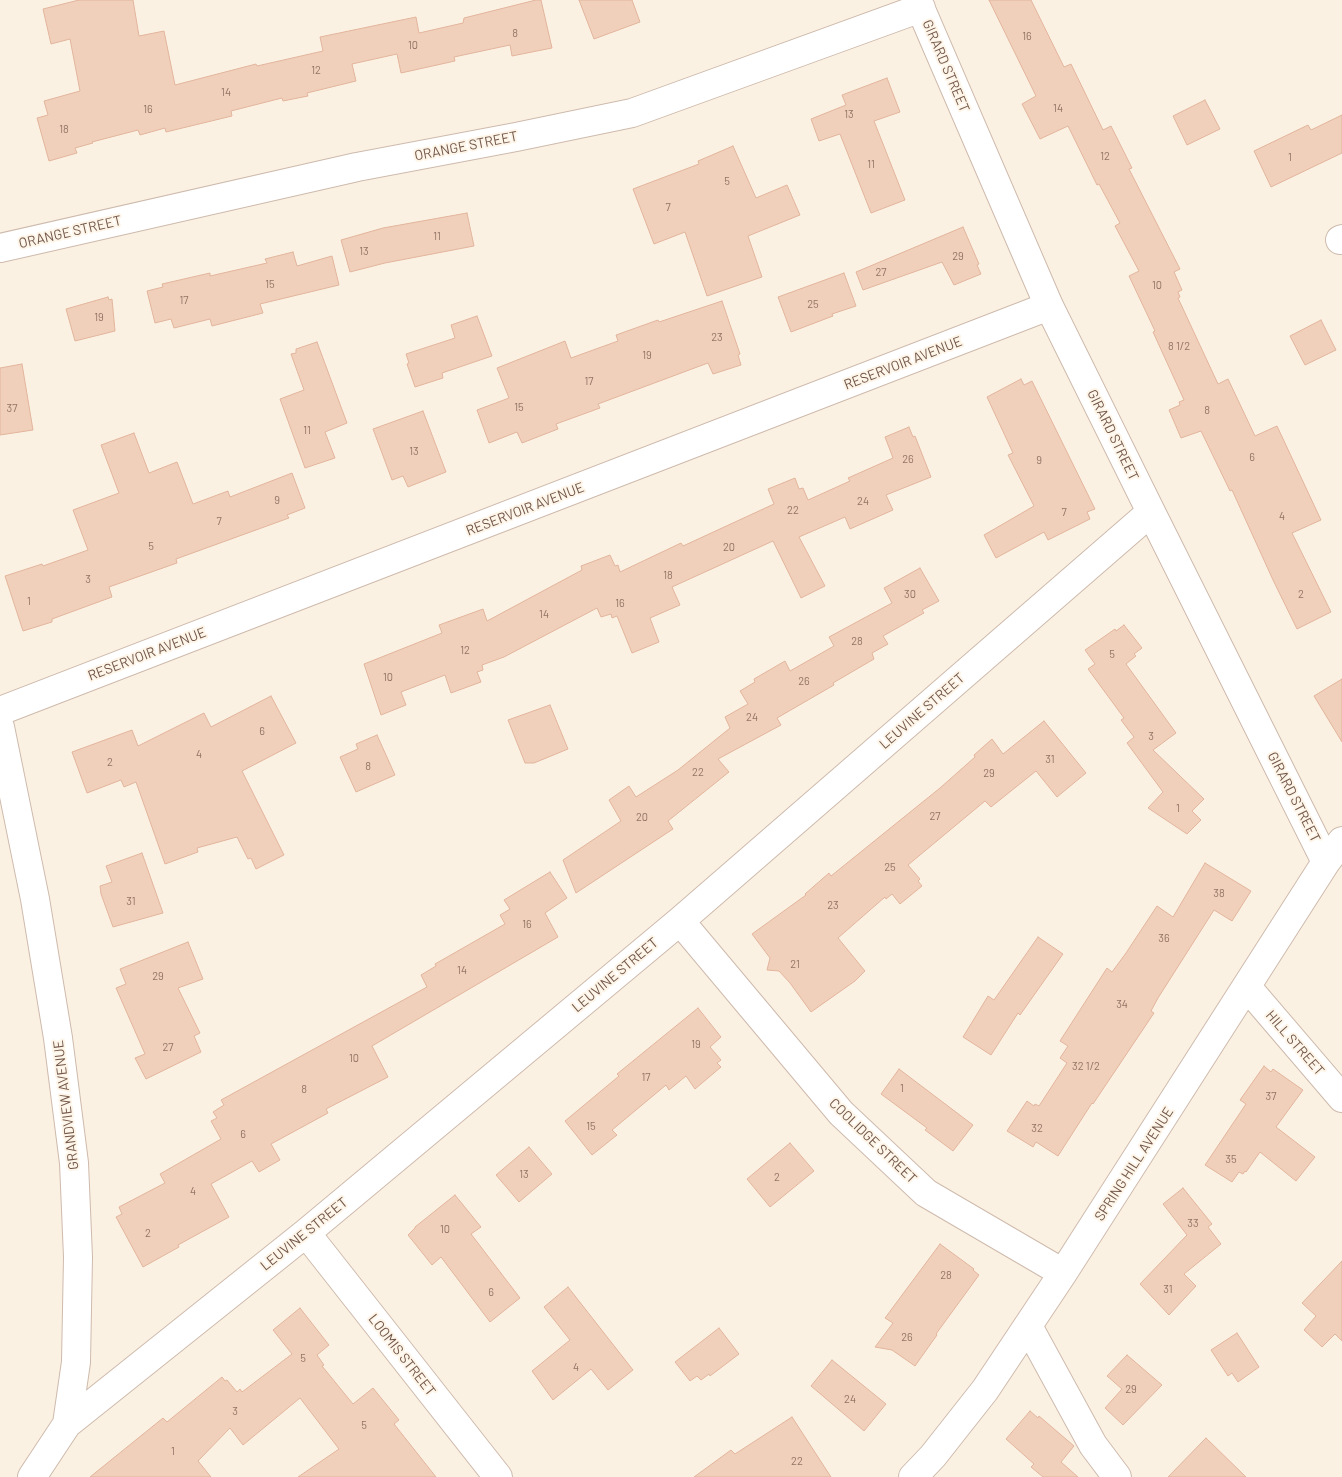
<!DOCTYPE html>
<html>
<head>
<meta charset="utf-8">
<style>
  body { margin:0 }
  canvas { display:block; background:#fbf1e3 }
</style>
</head>
<body>
<canvas width="1342" height="1477"></canvas>
<script>
const g = document.querySelector('canvas').getContext('2d');
g.lineJoin = 'round';
function paint(path, color) { g.fillStyle = color; g.fill(path, 'evenodd'); }
const shape = rows => new Path2D(rows.map(r => 'M' + r).join(''));
function trace(path, color, width, dash) { g.strokeStyle = color; g.lineWidth = width; g.lineCap = dash ? 'butt' : 'round'; g.setLineDash(dash || []); g.stroke(path); }
function drawText(font, color, halo, rows, align = 'center') {
  g.font = font + ' Barlow,sans-serif'; g.lineWidth = 4; g.setLineDash([]); g.textBaseline = 'middle'; g.strokeStyle = halo; g.fillStyle = color; for (const [text, x, y, turn = 0] of rows) {
    g.save(); g.translate(x, y); g.rotate((+turn || 0) * Math.PI / 180); g.textAlign = isNaN(turn) ? turn : align; if (halo) g.strokeText(text, 0, 0); g.fillText(text, 0, 0); g.restore();
  }
}
const building = shape([
  [79,0,133,0,139,36,164,31,175,85,256,64,257,66,323,51,320,37,416,17,419,33,463,23,464,18,536,0,541,0,552,48,512,56,510,45,454,57,455,61,401,73,397,54,352,64,356,81,307,93,308,96,283,101,282,98,231,111,232,116,166,132,165,128,140,135,138,130,92,142,93,143,75,148,77,153,49,161,37,118,48,115,44,101,80,91,70,39,51,44,43,9,79,0],
  [579,0,632,0,640,22,594,39,579,0],
  [989,0,1031,0,1064,67,1071,64,1103,130,1111,126,1132,168,1129,169,1180,269,1174,272,1182,290,1178,292,1180,297,1178,298,1218,384,1228,379,1255,436,1277,426,1321,520,1292,533,1331,612,1297,629,1273,580,1232,490,1230,491,1201,431,1181,438,1169,410,1180,405,1179,402,1184,400,1153,332,1155,331,1129,276,1139,271,1115,226,1120,223,1099,184,1097,185,1068,126,1040,139,1022,104,1036,96,989,0],
  [887,78,900,112,874,121,905,200,871,213,840,134,819,141,811,119,846,105,842,95,887,78],
  [1205,100,1220,129,1187,145,1173,116,1205,100],
  [1342,115,1342,153,1271,187,1254,151,1308,125,1311,130,1342,115],
  [733,146,756,198,787,185,800,215,748,236,762,277,707,296,685,232,654,244,633,189,699,164,698,161,733,146],
  [467,213,474,246,385,263,350,272,341,240,383,228,467,213],
  [963,227,979,264,977,265,981,274,954,285,942,262,863,290,856,272,963,227],
  [293,252,297,266,332,256,339,285,260,304,263,313,212,326,210,319,174,328,171,319,155,323,147,291,163,287,162,284,210,273,210,276,267,263,265,259,293,252],
  [844,273,856,306,832,314,833,316,791,332,778,297,844,273],
  [108,297,109,300,112,299,115,331,75,341,66,309,108,297],
  [722,301,740,354,738,355,741,365,713,374,708,363,598,404,600,408,556,424,558,429,522,443,517,432,489,443,477,410,509,398,497,368,565,341,571,358,618,341,616,335,658,320,659,322,722,301],
  [477,316,492,356,442,373,443,378,415,387,407,364,409,363,406,354,455,338,451,325,477,316],
  [1321,320,1336,350,1305,365,1290,336,1321,320],
  [317,342,347,423,325,432,335,458,305,468,280,399,304,390,291,354,296,353,296,349,317,342],
  [22,364,33,430,0,435,0,368,22,364],
  [1021,379,1024,385,1032,381,1095,509,1087,512,1090,519,1048,540,1044,532,996,558,984,535,1034,506,1008,455,1013,453,987,397,1021,379],
  [423,411,446,472,408,487,403,476,392,480,373,429,423,411],
  [909,427,913,437,915,436,931,477,886,495,893,510,850,529,845,517,799,537,825,586,801,598,773,541,672,587,680,605,650,618,659,642,632,653,617,616,612,618,611,614,601,617,597,608,504,657,482,665,483,670,477,672,481,682,451,693,445,675,401,692,406,705,381,715,364,664,442,633,439,625,483,609,487,621,582,570,581,566,610,555,615,566,618,565,620,572,681,543,683,546,774,504,768,489,795,478,799,489,803,488,808,500,850,481,848,478,893,458,885,437,909,427],
  [134,433,149,473,177,462,193,504,228,491,230,497,292,473,305,508,287,515,289,518,176,559,177,563,109,587,112,597,52,619,52,622,23,631,5,576,42,564,43,566,88,550,73,510,119,493,101,445,134,433],
  [920,568,939,601,922,610,924,613,883,636,888,644,872,653,874,659,833,683,834,685,777,718,781,725,718,759,729,772,668,821,673,829,576,893,563,860,621,821,609,800,629,786,636,797,678,770,730,728,725,717,748,704,740,691,755,682,754,679,785,661,790,671,834,646,829,637,892,603,884,588,920,568],
  [1124,625,1142,648,1134,654,1136,656,1126,664,1176,733,1153,750,1204,799,1192,811,1201,820,1187,834,1148,808,1163,792,1127,743,1134,737,1121,720,1124,718,1088,669,1095,664,1085,650,1115,629,1116,631,1124,625],
  [1342,679,1342,742,1314,696,1342,679],
  [271,696,296,743,242,771,284,855,256,869,251,858,248,859,237,837,197,848,198,852,165,864,136,782,124,787,121,780,87,793,72,752,132,730,138,746,204,713,211,727,271,696],
  [550,705,568,749,534,763,525,763,508,720,550,705],
  [1044,721,1086,773,1057,797,1036,771,991,807,985,801,908,865,920,879,918,881,922,886,900,904,892,894,886,899,885,897,838,938,865,971,855,981,811,1012,790,983,779,971,767,970,770,958,752,934,806,895,805,894,829,873,831,876,940,788,975,757,974,755,992,739,1003,754,1044,721],
  [377,735,395,775,356,792,340,757,358,749,356,744,377,735],
  [142,853,163,913,113,927,101,894,100,886,112,882,106,866,142,853],
  [1205,863,1251,891,1232,921,1214,910,1158,998,1151,1011,1154,1013,1093,1104,1092,1103,1058,1156,1036,1142,1033,1147,1007,1131,1027,1101,1034,1106,1035,1104,1039,1106,1067,1063,1060,1058,1068,1046,1060,1041,1107,968,1112,972,1126,953,1157,906,1173,917,1205,863],
  [550,872,567,898,545,913,558,937,372,1046,388,1077,326,1109,328,1113,271,1144,280,1160,259,1172,252,1161,211,1184,229,1217,178,1245,179,1247,143,1267,116,1217,122,1214,119,1207,165,1183,160,1174,221,1139,211,1121,217,1118,213,1112,224,1105,221,1100,427,987,421,975,436,966,435,964,505,924,500,915,510,909,504,900,550,872],
  [1038,937,1063,954,1020,1015,1018,1013,991,1055,963,1037,988,996,994,1000,1038,937],
  [188,942,203,979,178,988,200,1033,194,1036,201,1052,146,1079,135,1058,145,1054,116,988,126,984,120,969,188,942],
  [698,1008,721,1037,710,1047,721,1060,717,1063,721,1067,695,1089,686,1076,669,1090,666,1085,612,1130,617,1135,592,1155,565,1121,619,1076,617,1074,698,1008],
  [1264,1066,1271,1072,1273,1069,1303,1090,1276,1127,1315,1157,1296,1181,1260,1152,1246,1172,1245,1171,1243,1174,1239,1172,1232,1182,1205,1165,1246,1104,1240,1100,1264,1066],
  [899,1069,973,1125,953,1151,925,1130,927,1128,881,1094,899,1069],
  [790,1143,814,1171,770,1207,747,1179,790,1143],
  [529,1147,552,1174,519,1202,496,1175,529,1147],
  [1183,1188,1212,1224,1208,1227,1221,1244,1184,1274,1196,1286,1169,1315,1140,1284,1187,1235,1163,1204,1183,1188],
  [455,1195,481,1227,471,1234,520,1298,490,1322,441,1257,432,1265,408,1235,415,1228,415,1227,455,1195],
  [940,1244,974,1269,973,1270,979,1275,936,1334,937,1335,915,1366,892,1350,875,1347,893,1323,885,1318,940,1244],
  [1342,1261,1342,1341,1335,1334,1322,1347,1304,1330,1316,1316,1302,1303,1342,1261],
  [568,1287,633,1370,608,1390,591,1369,553,1400,532,1371,570,1340,544,1307,568,1287],
  [300,1308,329,1345,317,1355,324,1365,322,1366,353,1404,373,1388,399,1420,394,1424,436,1477,298,1477,339,1449,300,1398,243,1445,230,1428,198,1461,211,1477,90,1477,163,1418,167,1422,222,1377,225,1381,227,1380,237,1392,240,1389,242,1392,292,1354,273,1330,300,1308],
  [719,1328,739,1354,710,1376,709,1374,701,1380,697,1376,690,1381,675,1362,719,1328],
  [1237,1333,1259,1367,1238,1382,1232,1373,1228,1376,1211,1350,1237,1333],
  [1127,1355,1162,1385,1123,1425,1105,1408,1122,1389,1107,1376,1127,1355],
  [832,1360,886,1404,864,1431,811,1386,832,1360],
  [1030,1411,1038,1418,1039,1416,1074,1446,1061,1462,1078,1477,1043,1477,1031,1467,1034,1464,1006,1439,1030,1411],
  [792,1417,831,1477,694,1477,731,1450,735,1454,792,1417],
  [1206,1438,1246,1477,1168,1477,1206,1438]
]);
paint(building, '#f0cfbb');
trace(building, '#e2b59c', 1);
const minor = shape([
  [917,0,1049,306,1151,512,1326,862],
  [1340,240,1342,239],
  [0,248,357,167,516,137,632,113,921,8],
  [0,711,1049,306],
  [0,727,35,899,58,1038,74,1163,78,1257,76,1362,67,1424,32,1477],
  [680,921,841,1113,926,1193,1063,1273],
  [1247,987,1342,1098],
  [306,1233,498,1477],
  [1028,1326,1093,1445,1117,1477],
  [67,1424,306,1233,680,921,1151,512],
  [913,1477,933,1456,985,1390,1063,1273,1326,862,1342,841]
]);
trace(minor, '#cebbad', 30);
trace(minor, '#fff', 28);
drawText('11px', '#927566', null, [
  ["8",515,33],
  ["16",1027,36],
  ["10",413,45],
  ["12",316,70],
  ["14",226,92],
  ["14",1058,108],
  ["16",148,109],
  ["13",849,114],
  ["18",64,129],
  ["12",1105,156],
  ["1",1290,157],
  ["11",871,164],
  ["5",727,181],
  ["7",668,207],
  ["11",437,236],
  ["13",364,251],
  ["29",958,256],
  ["27",881,272],
  ["15",270,284],
  ["10",1157,285],
  ["17",184,300],
  ["25",813,304],
  ["19",99,317],
  ["23",717,337],
  ["8 1/2",1179,346],
  ["19",647,355],
  ["17",589,381],
  ["15",519,407],
  ["37",12,408],
  ["8",1207,410],
  ["11",307,430],
  ["13",414,451],
  ["6",1252,457],
  ["26",908,459],
  ["9",1039,460],
  ["9",277,500],
  ["24",863,501],
  ["22",793,510],
  ["7",1064,512],
  ["4",1282,516],
  ["7",219,521],
  ["5",151,546],
  ["20",729,547],
  ["18",668,575],
  ["3",88,579],
  ["30",910,594],
  ["2",1301,594],
  ["1",29,601],
  ["16",620,603],
  ["14",544,614],
  ["28",857,641],
  ["12",465,650],
  ["5",1112,654],
  ["10",388,677],
  ["26",804,681],
  ["24",752,717],
  ["6",262,731],
  ["3",1151,736],
  ["4",199,754],
  ["31",1050,759],
  ["2",110,762],
  ["8",368,766],
  ["22",698,772],
  ["29",989,773],
  ["1",1178,808],
  ["27",935,816],
  ["20",642,817],
  ["25",890,867],
  ["38",1219,893],
  ["31",131,901],
  ["23",833,905],
  ["16",527,924],
  ["36",1164,938],
  ["21",795,964],
  ["14",462,970],
  ["29",158,976],
  ["34",1122,1004],
  ["19",696,1044],
  ["27",168,1047],
  ["10",354,1058],
  ["32 1/2",1086,1066],
  ["17",646,1077],
  ["1",902,1088],
  ["8",304,1089],
  ["37",1271,1096],
  ["15",591,1126],
  ["32",1037,1128],
  ["6",243,1134],
  ["35",1231,1159],
  ["13",524,1174],
  ["2",777,1177],
  ["4",193,1191],
  ["33",1193,1223],
  ["10",445,1229],
  ["2",148,1233],
  ["28",946,1275],
  ["31",1168,1289],
  ["6",491,1292],
  ["26",907,1337],
  ["5",303,1358],
  ["4",576,1367],
  ["29",1131,1389],
  ["24",850,1399],
  ["3",235,1411],
  ["5",364,1425],
  ["1",173,1451],
  ["22",797,1461]
]);
drawText('14px', '#72574a', '#fef5e9', [
  ["GIRARD STREET",946,66,67],
  ["ORANGE STREET",466,146,-11],
  ["ORANGE STREET",70,232,-13],
  ["RESERVOIR AVENUE",903,363,-21],
  ["GIRARD STREET",1113,435,64],
  ["RESERVOIR AVENUE",525,509,-21],
  ["RESERVOIR AVENUE",147,654,-21],
  ["LEUVINE STREET",922,711,-41],
  ["GIRARD STREET",1294,797,63],
  ["LEUVINE STREET",615,975,-40],
  ["HILL STREET",1295,1043,49],
  ["GRANDVIEW AVENUE",66,1105,-97],
  ["COOLIDGE STREET",873,1141,44],
  ["SPRING HILL AVENUE",1134,1164,-57],
  ["LEUVINE STREET",304,1234,-39],
  ["LOOMIS STREET",402,1355,52]
]);
</script>
</body>
</html>
